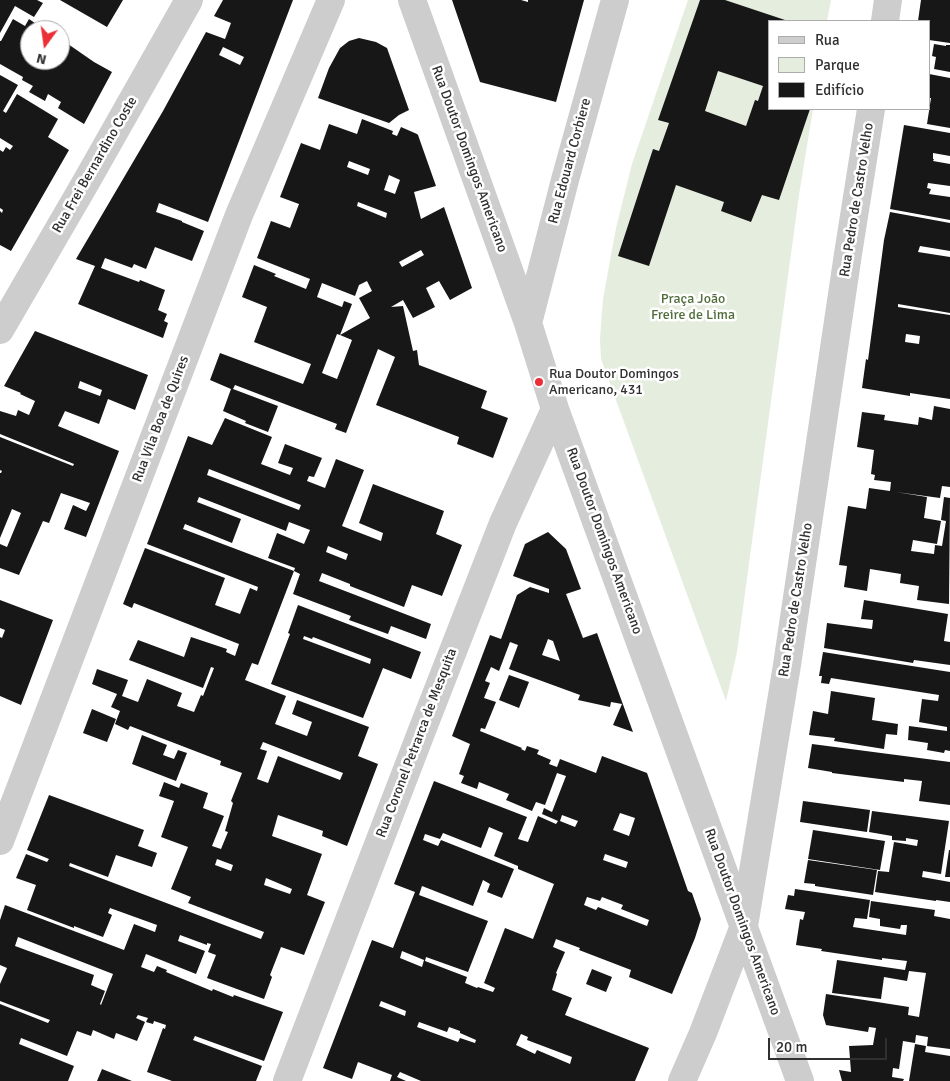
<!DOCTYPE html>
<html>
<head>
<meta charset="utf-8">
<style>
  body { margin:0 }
  #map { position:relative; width:950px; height:1081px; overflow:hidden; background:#fff; font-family:Signika,sans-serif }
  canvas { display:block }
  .legend { position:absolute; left:768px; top:20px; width:162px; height:90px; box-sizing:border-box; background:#fff; border:1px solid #acacac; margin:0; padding:6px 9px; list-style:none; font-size:15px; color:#303030 }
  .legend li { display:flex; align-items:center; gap:10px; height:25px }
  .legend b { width:25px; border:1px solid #acacac }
  .north { position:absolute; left:20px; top:20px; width:50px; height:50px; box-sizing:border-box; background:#fff; border:1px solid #acacac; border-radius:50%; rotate:194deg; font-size:14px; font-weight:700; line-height:20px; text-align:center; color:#303030 }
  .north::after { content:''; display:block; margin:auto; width:18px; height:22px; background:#ea2f37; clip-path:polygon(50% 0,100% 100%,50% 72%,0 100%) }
  .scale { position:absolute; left:768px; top:1038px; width:119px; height:22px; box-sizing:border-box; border:2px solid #303030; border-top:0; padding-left:6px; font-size:15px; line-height:18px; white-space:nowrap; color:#303030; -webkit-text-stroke:4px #fff; paint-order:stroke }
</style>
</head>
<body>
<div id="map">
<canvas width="950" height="1081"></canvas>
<ul class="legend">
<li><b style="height:6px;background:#cdcdcd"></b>Rua</li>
<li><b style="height:14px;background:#e5edde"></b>Parque</li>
<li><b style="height:14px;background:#171717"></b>Edifício</li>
</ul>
<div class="north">N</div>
<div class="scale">20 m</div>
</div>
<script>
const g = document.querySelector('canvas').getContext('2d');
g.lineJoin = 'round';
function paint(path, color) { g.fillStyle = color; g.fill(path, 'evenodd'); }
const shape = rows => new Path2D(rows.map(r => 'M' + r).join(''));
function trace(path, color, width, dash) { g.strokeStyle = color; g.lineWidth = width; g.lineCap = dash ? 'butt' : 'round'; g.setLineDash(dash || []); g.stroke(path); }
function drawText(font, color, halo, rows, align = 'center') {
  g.font = font + ' Signika,sans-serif'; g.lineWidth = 5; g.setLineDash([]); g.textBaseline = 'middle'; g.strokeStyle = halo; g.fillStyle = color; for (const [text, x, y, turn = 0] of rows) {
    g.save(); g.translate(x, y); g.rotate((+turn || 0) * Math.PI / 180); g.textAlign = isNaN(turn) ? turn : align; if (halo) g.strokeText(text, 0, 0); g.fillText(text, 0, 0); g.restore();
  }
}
paint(shape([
  [688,0,831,0,827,21,769,21,769,109,813,109,799,195,737,652,726,701,601,359,600,339,603,299,616,228,632,164]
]), '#e5edde');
paint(shape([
  [0,0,37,0,43,3,34,17,15,6,0,33],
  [60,0,123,0,107,27],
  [223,0,293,0,208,222,159,203,156,212,182,221,182,222,204,231,192,261,155,247,146,269,134,264,132,268,105,258,101,268,139,282,140,280,165,290,158,310,167,314,164,321,168,323,163,338,78,304,95,266,76,259,163,111,206,32,225,39,231,23,214,16],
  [223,47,244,57,240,65,219,55],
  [452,0,521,0,528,2,528,0,584,0,556,102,480,82],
  [700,0,725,0,788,21,769,21,769,109,810,109,779,200,762,195,751,222,721,211,724,202,676,185,649,266,618,256,653,149,659,151,669,123,658,120],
  [718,71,763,86,758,101,755,100,746,126,705,111],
  [921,0,950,0,950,43,929,40,929,21,918,21],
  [13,19,25,26,29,19,45,30,30,30,30,60,60,60,60,38,69,43,68,44,94,62,112,72,84,124,58,108,61,102,48,94,45,101,29,92,33,86,22,80,23,77,0,64,0,41,1,41],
  [359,38,376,42,387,48,409,110,399,115,389,123,318,98,329,68,340,48,349,41],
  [934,44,946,46,946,45,950,45,950,72,934,69,936,57,932,56],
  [929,74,950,78,950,128,927,124,931,98,929,98],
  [0,75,18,85,3,111,6,113,17,94,58,119,48,137,69,150,11,251,0,245,0,211,2,213,3,210,0,208,0,150,3,152,6,147,10,150,13,146,0,138],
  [362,119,393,131,392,134,397,136,401,127,417,134,418,135,436,186,414,192,421,219,444,207,472,288,450,300,439,281,426,288,435,307,413,318,403,300,391,307,403,306,413,351,417,350,419,365,487,391,481,408,508,418,493,458,457,444,459,437,376,405,395,357,378,349,346,433,335,429,337,424,235,385,233,389,278,406,268,432,245,423,246,421,223,411,231,389,210,380,220,353,303,384,311,364,254,342,267,307,242,297,254,265,276,274,274,276,306,289,310,279,257,258,271,221,290,228,299,204,280,197,301,143,320,150,329,124,357,134],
  [349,161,370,169,368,175,347,167],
  [389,175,400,180,395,194,384,190],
  [358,202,387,213,386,218,357,206],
  [421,250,424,255,402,267,399,262],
  [367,281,372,291,359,298,370,318,340,335,352,340,337,379,322,373,337,334,340,335,352,304,344,301,342,307,317,297,322,283,355,296,359,285],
  [904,125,950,133,950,156,933,153,933,159,934,159,933,161,950,164,950,186,928,183,927,188,931,189,929,194,950,197,950,220,890,209],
  [890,212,950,223,950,251,920,246,918,252,950,257,950,313,898,304,898,307,950,315,950,399,910,393,910,396,862,388,866,359,868,360,884,240],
  [906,334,920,336,919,344,905,342],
  [35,331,148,375,135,410,108,399,99,424,65,411,58,426,119,451,86,537,64,529,73,505,86,511,90,503,61,493,49,523,43,521,19,575,0,568,0,544,7,547,21,513,12,509,0,538,0,473,1,473,2,471,0,470,0,437,73,466,74,464,0,434,0,411,16,416,18,410,29,415,35,401,20,394,21,393,4,386],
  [80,381,102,390,100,396,78,388],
  [934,406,950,409,950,487,942,486,940,498,896,492,927,497,924,518,941,521,937,544,913,540,911,551,934,554,935,545,942,546,946,521,941,520,944,497,950,498,949,604,917,600,919,586,900,583,901,574,870,569,867,591,844,587,847,566,839,565,848,506,866,509,869,488,890,491,891,482,874,480,875,475,871,474,874,450,857,447,862,412,885,415,884,420,918,425,919,417,932,420],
  [225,418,272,437,261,464,290,475,293,468,278,463,285,444,322,458,314,477,309,476,307,481,325,488,336,459,364,470,342,526,381,541,383,533,359,523,373,484,444,511,436,534,462,545,442,596,412,585,404,607,350,586,350,584,322,573,319,581,431,624,426,639,391,626,388,634,349,620,351,616,293,594,300,574,294,571,295,568,268,558,277,533,304,544,310,530,289,522,286,531,199,497,197,502,241,519,232,543,185,524,183,529,294,571,258,665,252,663,245,680,286,696,275,724,307,736,312,722,292,714,297,700,369,727,358,756,378,764,347,846,322,836,323,831,278,815,272,836,322,854,307,895,325,902,304,955,281,947,270,975,272,977,264,999,207,978,216,955,208,952,211,944,207,943,207,945,180,935,178,941,205,951,196,974,146,954,141,967,154,972,157,966,167,970,166,972,212,991,213,989,233,997,234,995,283,1012,264,1061,195,1036,193,1040,262,1066,256,1081,172,1081,147,1072,163,1028,165,1029,166,1025,154,1021,153,1024,146,1022,148,1018,138,1015,136,1018,145,1022,137,1041,116,1033,114,1039,93,1030,91,1036,77,1031,67,1056,21,1038,19,1044,74,1066,68,1081,0,1081,0,1004,48,1023,50,1020,0,1001,0,984,7,968,0,965,0,920,5,905,124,950,134,924,155,932,157,925,110,908,108,913,112,915,103,937,74,926,74,928,27,910,36,885,16,878,26,854,47,862,49,859,27,850,49,795,144,830,138,846,157,853,152,867,116,855,108,877,70,863,69,866,261,939,264,932,188,903,191,897,171,889,188,847,161,837,174,801,159,796,164,782,179,788,181,783,208,793,203,808,224,816,212,846,221,849,228,832,225,831,233,803,231,801,242,773,220,765,221,761,130,726,128,730,115,724,120,711,111,707,117,694,92,684,97,669,128,680,122,696,138,702,147,679,182,693,177,706,194,712,201,695,203,696,214,668,211,667,203,688,129,660,138,640,184,657,191,637,227,649,226,652,235,656,239,644,134,603,132,608,123,604,145,548,225,578,215,605,240,614,250,588,257,591,258,587,147,544,188,436,212,445],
  [209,469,301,505,299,510,207,475],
  [328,546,348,554,346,560,326,552],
  [263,742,343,773,340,780,278,756,268,783,257,779,267,751,260,749],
  [217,859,233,865,231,871,215,865],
  [266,878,292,889,290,894,264,885],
  [18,937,113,974,101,1005,100,1004,105,991,91,985,94,975,15,946],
  [548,532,566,549,581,589,566,594,583,638,597,633,633,732,613,725,622,704,611,702,610,707,578,700,580,695,509,669,518,645,510,642,499,671,491,667,485,681,490,683,484,698,496,702,485,729,481,728,480,731,522,748,521,749,525,751,527,746,539,750,537,754,551,760,549,764,557,767,560,759,596,773,602,756,647,773,688,891,692,893,701,919,695,938,672,994,629,977,631,970,579,950,580,948,556,939,553,947,565,952,556,973,557,974,552,990,572,998,565,1015,649,1048,635,1081,421,1081,400,1072,397,1077,406,1081,390,1081,392,1075,358,1062,352,1079,323,1068,372,940,393,948,415,892,394,884,434,781,527,817,518,839,528,842,538,816,556,824,558,821,542,814,544,808,552,812,566,776,557,773,545,805,536,802,532,811,506,800,509,794,479,782,477,789,461,783,464,776,459,774,470,744,452,736,490,635,501,639,517,595,530,587,549,593,549,589,513,576,525,544],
  [548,639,553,641,560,661,542,655],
  [620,813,635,818,629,836,613,830],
  [562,815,578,821,575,827,560,821],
  [489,827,503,833,494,856,518,866,518,869,554,884,533,939,505,928,484,983,495,988,493,992,478,987,477,988,465,983,467,977,425,961,426,957,468,972,488,921,419,895,422,886,473,906,483,880,490,884,487,892,502,898,514,869,441,840,438,846,423,840,425,834,440,839,443,833,481,848],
  [605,854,628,862,626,868,603,860],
  [587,897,600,901,602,897,623,905,621,909,649,920,647,926,598,907,596,910,584,905],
  [402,951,424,960,422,967,400,958],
  [381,1001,406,1011,405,1016,379,1006],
  [419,1022,447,1032,449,1027,460,1031,460,1033,476,1040,475,1043,460,1038,458,1042,417,1027],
  [521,1034,528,1037,527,1040,572,1057,570,1064,537,1050,535,1054,516,1045],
  [0,600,53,620,21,705,0,696,0,637,2,638,5,630,0,628],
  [864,600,948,614,944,641,950,642,950,665,914,660,913,663,824,648,827,623,872,629,873,620,861,619],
  [298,605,421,652,411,679,383,668,363,718,271,684,290,634,288,633],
  [304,636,312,639,313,637,371,659,370,664,303,639],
  [823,652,950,672,950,751,945,750,944,753,927,750,928,743,908,740,909,726,947,731,947,727,919,722,922,699,938,701,939,695,831,678,829,684,821,683,822,676,819,676],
  [509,675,529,682,519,708,499,700],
  [831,691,875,698,872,720,898,724,897,735,886,734,884,749,834,741,835,738,809,735,813,711,828,714],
  [92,709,116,719,107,742,83,733],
  [142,735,167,745,163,755,174,759,178,750,187,753,176,781,132,764],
  [812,744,950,762,950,805,919,801,922,781,904,779,904,782,832,773,832,772,808,768],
  [803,801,870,810,867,832,800,822],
  [872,811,949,821,941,874,923,871,922,877,950,882,950,902,936,900,936,901,875,892,878,871,889,872,894,842,917,846,918,840,906,838,906,841,892,840,892,836,869,832],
  [813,830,885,841,880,870,808,859],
  [949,850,950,850,950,877,945,877],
  [808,860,877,870,873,895,815,886,815,884,804,883],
  [795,889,870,900,867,919,855,918,853,927,906,935,907,925,901,925,900,929,880,926,880,919,869,917,871,901,935,910,934,916,950,919,950,1049,927,1046,928,1037,916,1035,915,1043,903,1041,899,1069,893,1068,892,1077,904,1079,903,1081,842,1081,839,1070,851,1072,849,1046,873,1045,876,1028,869,1027,868,1032,826,1025,823,1015,826,994,909,1007,908,1015,919,1017,926,973,909,971,907,981,884,977,881,999,832,993,837,960,905,970,907,961,882,958,882,960,821,951,822,949,796,945,800,919,803,920,805,912,785,909,788,895,794,896],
  [592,969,612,977,606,992,586,984],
  [915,1044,926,1046,925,1052,950,1056,950,1081,909,1081],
  [102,1069,132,1081,97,1081]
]), '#171717');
trace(shape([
  [412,0,528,323,555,409,800,1081],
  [885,21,888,0],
  [528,323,565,180,615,0],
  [0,330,86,182,189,0],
  [0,841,239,215,331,0],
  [287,1081,421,733,503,523,555,409],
  [682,1081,703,1033,744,926,787,665,848,254,871,109]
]), '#cdcdcd', 28);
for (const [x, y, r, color] of [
  [539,382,5,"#ea2f37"]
]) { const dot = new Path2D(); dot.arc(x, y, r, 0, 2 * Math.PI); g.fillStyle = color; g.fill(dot); trace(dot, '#fff', 2); }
drawText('14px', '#303030', '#fff', [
  ["Rua Doutor Domingos Americano",469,159,70],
  ["Rua Edouard Corbiere",570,161,-75],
  ["Rua Frei Bernardino Coste",95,165,-60],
  ["Rua Pedro de Castro Velho",857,200,-81],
  ["Rua Vila Boa de Quires",161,419,-69],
  ["Rua Doutor Domingos Americano",604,541,70],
  ["Rua Pedro de Castro Velho",796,600,-81],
  ["Rua Coronel Petrarca de Mesquita",417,743,-69],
  ["Rua Doutor Domingos Americano",742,922,70]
]);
drawText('14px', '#516d3c', '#fff', [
  ["Praça João",693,299],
  ["Freire de Lima",693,315]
]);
drawText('14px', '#303030', '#fff', [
  ["Rua Doutor Domingos",549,374],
  ["Americano, 431",549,390]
], 'left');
</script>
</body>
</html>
